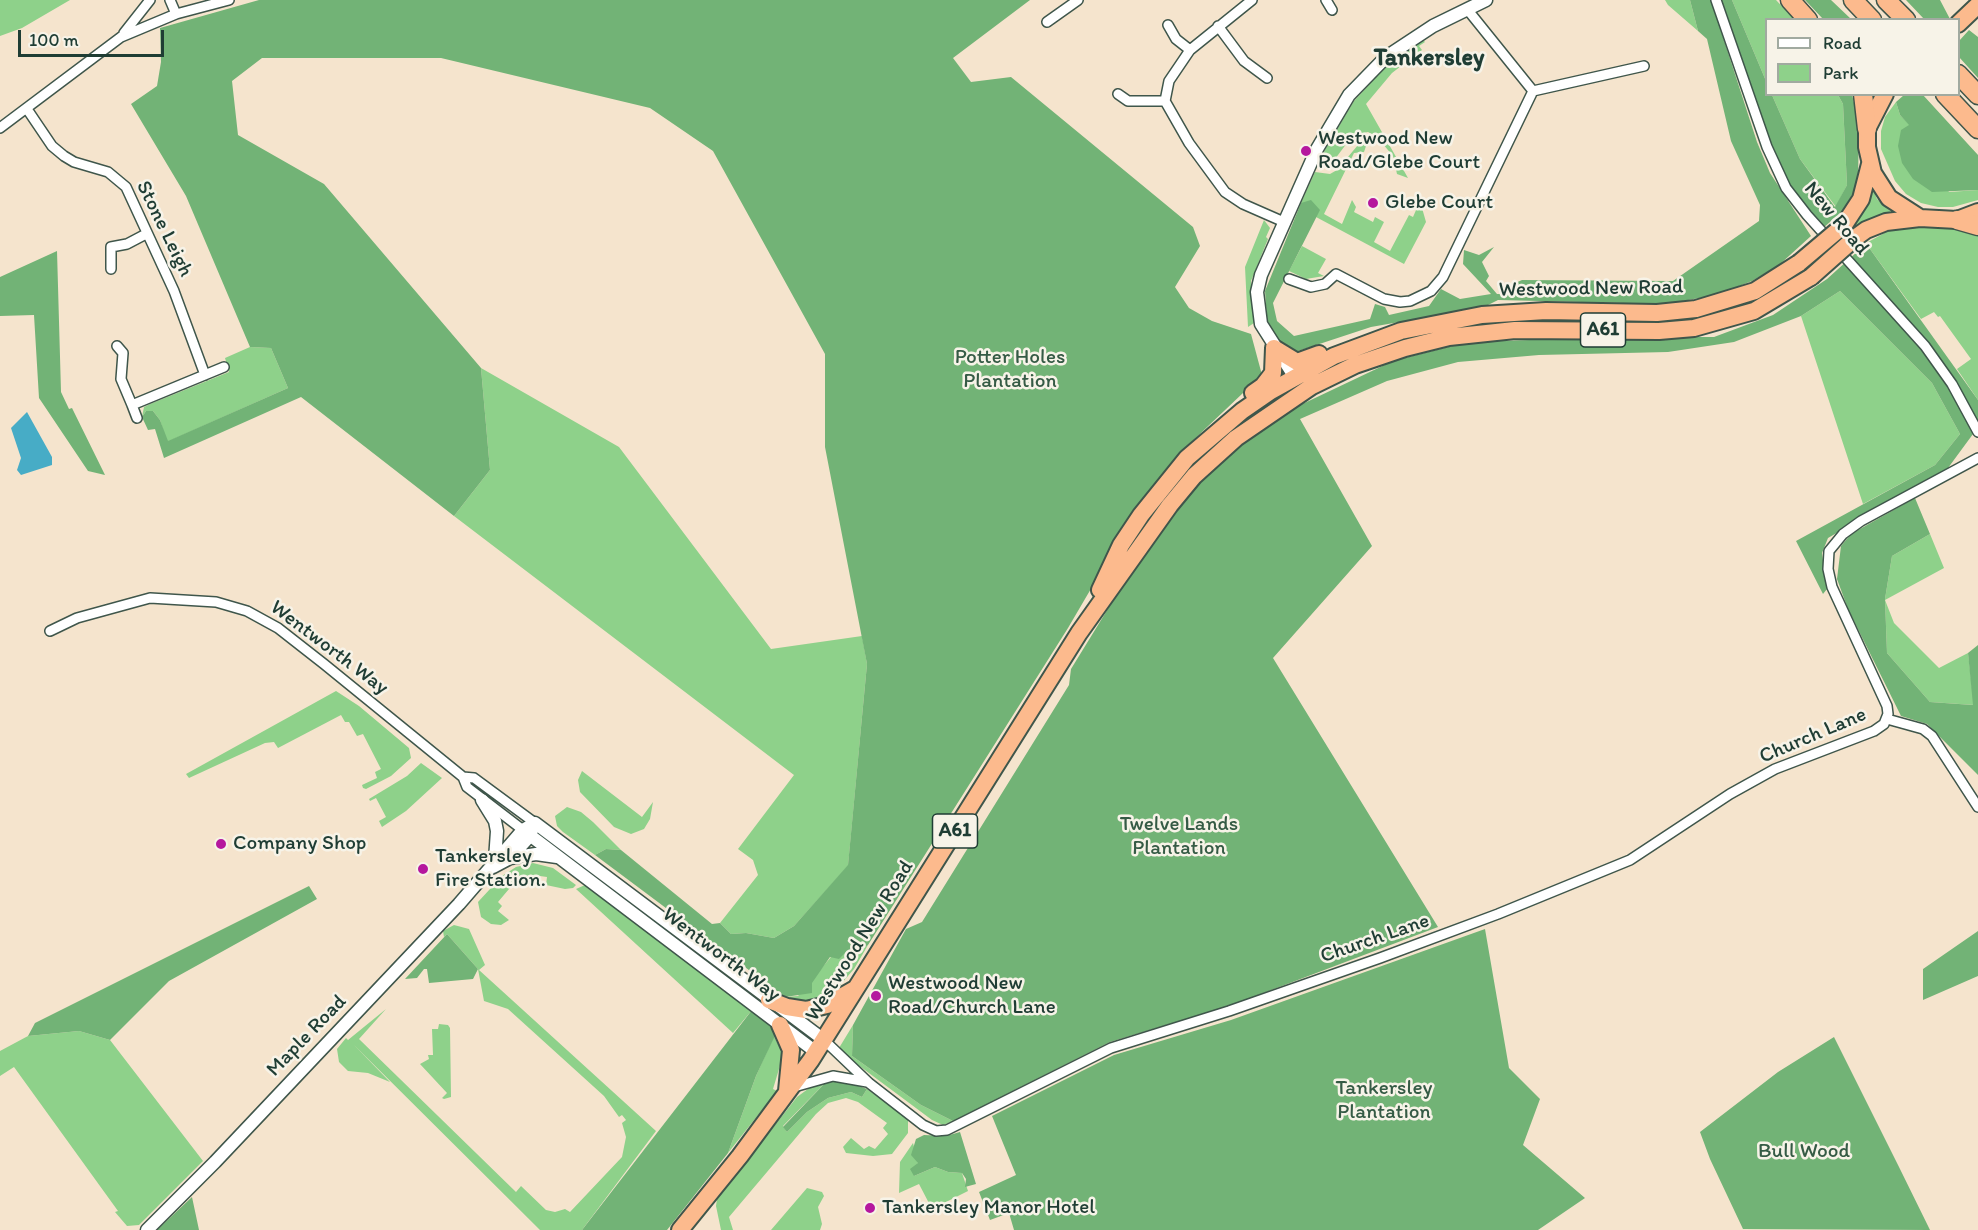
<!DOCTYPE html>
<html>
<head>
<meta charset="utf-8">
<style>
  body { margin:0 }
  #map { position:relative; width:1978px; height:1230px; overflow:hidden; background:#f5e4cd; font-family:Itim,sans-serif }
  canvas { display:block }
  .legend { position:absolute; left:1765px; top:18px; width:195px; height:78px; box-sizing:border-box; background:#f7f3e8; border:2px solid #a1aaa0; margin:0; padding:8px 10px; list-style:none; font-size:18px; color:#1f3d34 }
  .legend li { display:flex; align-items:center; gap:12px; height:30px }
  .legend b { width:30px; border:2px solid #a1aaa0 }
  .scale { position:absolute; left:18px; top:30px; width:146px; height:27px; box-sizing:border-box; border:3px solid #1f3d34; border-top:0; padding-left:8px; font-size:18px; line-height:21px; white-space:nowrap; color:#1f3d34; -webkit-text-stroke:4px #f7f3e8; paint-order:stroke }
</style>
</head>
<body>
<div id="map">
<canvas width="1978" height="1230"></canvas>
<ul class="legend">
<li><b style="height:8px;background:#fff"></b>Road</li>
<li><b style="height:16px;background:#8ed18a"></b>Park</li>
</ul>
<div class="scale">100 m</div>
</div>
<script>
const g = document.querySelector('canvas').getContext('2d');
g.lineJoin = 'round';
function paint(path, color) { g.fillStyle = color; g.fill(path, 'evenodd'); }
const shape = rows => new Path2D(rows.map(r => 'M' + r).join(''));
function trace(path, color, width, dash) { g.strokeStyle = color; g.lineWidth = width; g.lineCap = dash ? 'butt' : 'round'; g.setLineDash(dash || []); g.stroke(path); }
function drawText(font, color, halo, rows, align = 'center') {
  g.font = font + ' Itim,sans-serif'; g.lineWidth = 5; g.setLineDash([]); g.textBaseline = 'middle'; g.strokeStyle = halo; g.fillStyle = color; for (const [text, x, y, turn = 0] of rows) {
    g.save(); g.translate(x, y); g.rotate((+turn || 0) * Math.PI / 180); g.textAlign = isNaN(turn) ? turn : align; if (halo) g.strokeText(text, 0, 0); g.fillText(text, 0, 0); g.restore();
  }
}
paint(shape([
  [0,0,70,0,22,28,0,36],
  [1665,0,1690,0,1698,31,1668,5],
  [1732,0,1776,0,1794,19,1766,20,1766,81],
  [1423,40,1425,42,1419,46,1422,50,1392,73,1366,104,1408,178,1397,174,1393,156,1377,137,1368,132,1353,135,1335,159,1328,164,1322,164,1321,158,1326,148,1354,101,1388,64],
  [1772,95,1838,95,1843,104,1847,185,1836,207,1800,159],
  [1896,102,1900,115,1910,125,1949,192,1978,190,1978,200,1953,207,1938,207,1921,203,1906,194,1895,181,1881,149,1881,131,1885,117],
  [1367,143,1364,152,1354,153,1324,214,1342,224,1352,200,1356,207,1354,212,1373,222,1375,217,1384,222,1374,242,1390,251,1409,215,1413,217,1420,201,1426,222,1404,264,1316,217,1301,203,1315,172,1330,174,1337,170,1358,145],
  [1872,187,1877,199,1895,215,1851,232,1849,230],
  [1264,220,1270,228,1266,237,1268,239,1251,281,1254,323,1248,327,1245,267],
  [1933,226,1978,232,1978,400,1957,369,1971,359,1940,316,1938,317,1934,312,1921,319,1870,249,1868,242,1892,229],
  [1302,246,1326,259,1318,273,1324,276,1306,279,1289,271],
  [1804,268,1806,271,1763,300,1697,321,1426,336,1448,326,1516,318,1662,319],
  [1840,291,1932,383,1960,434,1935,465,1863,504,1801,316],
  [250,347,271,348,288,388,167,442,160,420,153,411,146,411,142,417,144,407,150,404,229,372,225,358],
  [481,368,619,447,771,649,862,636,867,664,848,866,794,926,774,938,746,933,731,934,720,923,758,875,753,860,738,849,794,775,454,516,490,470],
  [1930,534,1944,568,1885,600,1894,623,1939,668,1968,653,1974,705,1930,702,1887,653,1885,599,1892,556],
  [336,691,359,706,409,748,411,758,391,776,366,789,363,788,362,785,377,778,375,772,381,769,363,734,357,736,349,722,345,722,341,715,278,748,274,742,265,743,189,778,186,774],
  [421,763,442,778,406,811,382,827,379,821,386,817,376,798,370,801,369,799,407,776],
  [582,771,642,817,653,802,650,819,644,829,631,834,614,827,580,792,578,780],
  [567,807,581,812,593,822,621,850,606,849,595,855,563,832,557,826,555,816],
  [533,863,553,868,576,885,573,888,565,889,546,885,547,877,540,876,539,884,520,876,498,902,502,906,498,911,509,920,501,925,491,924,481,917,478,902,502,876,516,867],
  [585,885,752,1010,733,1033,576,889],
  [454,925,469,929,485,965,479,970,656,1131,582,1230,540,1230,354,1045,390,1082,368,1073,348,1071,339,1062,337,1049,346,1038,348,1040,386,1009,359,1039,516,1192,521,1186,546,1210,555,1212,565,1209,570,1212,622,1157,626,1137,622,1123,626,1120,622,1115,619,1117,604,1096,508,1009,484,1001,478,969,447,934,444,937,443,931],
  [868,945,854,969,835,991,814,1001,802,1003,785,997,798,996,831,957,847,951,858,952],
  [439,1024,448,1025,450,1028,451,1097,444,1099,442,1098,447,1093,420,1064,429,1059,428,1055,433,1055,432,1029,438,1029],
  [853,1025,852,1056,921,1105,953,1121,943,1125,932,1120,842,1053,839,1048],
  [79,1031,110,1040,203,1161,139,1225,127,1226,115,1212,118,1211,14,1067,0,1076,0,1051,28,1036],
  [774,1036,781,1050,782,1059,773,1089,777,1091,728,1153,756,1076],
  [826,1082,783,1126,787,1132,807,1112,828,1098,851,1092,862,1097,867,1089,908,1119,908,1133,892,1154,873,1156,846,1153,843,1147,851,1138,864,1149,869,1146,875,1149,888,1134,883,1128,887,1123,858,1102,846,1098,828,1103,816,1114,729,1217,733,1230,721,1230,716,1206,717,1199,797,1097,812,1086],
  [913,1143,918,1163,914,1176,935,1167,948,1172,962,1173,968,1191,932,1209,919,1184,899,1193,900,1162],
  [807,1188,822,1192,824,1196,818,1207,822,1224,820,1230,771,1230]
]), '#8ed18a');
paint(shape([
  [259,0,1030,0,953,58,971,82,1011,77,1193,227,1200,246,1175,287,1189,308,1212,321,1251,334,1262,375,1186,447,1123,534,1068,628,868,945,858,952,847,951,839,959,830,957,812,983,812,993,785,997,595,855,606,849,621,850,712,924,720,923,731,934,746,933,774,938,794,926,848,865,867,664,825,447,825,354,713,151,650,108,441,58,262,58,232,81,238,135,324,184,481,368,490,470,454,516,301,397,164,458,155,429,148,430,142,417,146,411,153,411,160,420,168,441,288,388,271,348,250,347,186,196,131,104,157,86,161,62,160,28],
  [1690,0,1711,0,1757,142,1770,173,1811,236,1779,265,1752,281,1716,295,1666,304,1498,300,1484,307,1371,327,1292,353,1274,336,1267,319,1265,291,1301,203,1311,200,1320,210,1273,303,1277,321,1294,336,1370,319,1375,304,1385,307,1389,315,1429,306,1441,289,1460,299,1491,294,1463,264,1464,250,1479,255,1494,247,1482,262,1489,276,1486,281,1497,294,1500,294,1502,289,1522,280,1673,281,1759,221,1760,205,1731,141,1707,39,1698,31],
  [1720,0,1732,0,1766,81,1766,94,1772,95,1800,159,1835,207,1847,185,1843,104,1838,95,1852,95,1859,122,1858,183,1844,210,1823,228,1794,193,1774,155],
  [1805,0,1831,0,1851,19,1823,19],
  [1906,0,1940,0,1950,19,1924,19],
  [1969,30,1978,37,1978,78,1959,57,1959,41],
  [1904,95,1923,95,1978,155,1978,190,1932,192,1913,179,1902,163,1898,146,1901,130,1909,125,1900,115,1896,102],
  [1868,242,1870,249,1978,400,1978,431,1973,434,1948,468,1828,538,1822,553,1827,589,1823,594,1796,541,1935,465,1960,434,1932,383,1840,291,1801,316,1734,342,1668,352,1539,355,1458,362,1387,381,1300,419,1372,546,1273,658,1438,927,1229,1006,1110,1042,953,1121,921,1105,852,1056,853,1025,906,929,922,922,1069,685,1071,669,1157,529,1237,441,1294,408,1393,361,1468,342,1529,340,1549,337,1714,337,1773,315,1827,279],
  [57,251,61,392,69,409,72,408,105,475,88,471,39,398,34,315,0,316,0,277],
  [1915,498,1930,534,1892,556,1885,599,1887,653,1930,702,1973,705,1968,653,1978,645,1978,775,1927,724,1901,716,1848,609,1837,579,1841,546,1851,534],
  [309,886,317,899,169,981,110,1040,79,1031,28,1036,35,1023],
  [1485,929,1509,1068,1540,1099,1523,1145,1585,1198,1538,1230,1014,1230,1009,1213,990,1220,979,1192,1016,1175,992,1116,1114,1055,1231,1020],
  [1978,931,1978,976,1923,1000,1923,969],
  [447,934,478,969,473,979,429,983,427,969,424,969,417,978,405,979],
  [752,1010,780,1025,756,1076,728,1153,667,1230,582,1230],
  [1834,1037,1899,1167,1930,1230,1743,1229,1710,1159,1700,1132,1778,1072],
  [826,1082,848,1082,867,1089,862,1097,851,1092,828,1098,807,1112,787,1132,783,1127],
  [960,1132,976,1184,965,1187,966,1179,962,1173,948,1172,935,1167,914,1176,910,1169,918,1163,911,1155,916,1139,924,1135,946,1136],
  [192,1197,199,1230,157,1230]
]), '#72b376');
paint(shape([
  [27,412,52,457,52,465,21,475,17,470,21,458,11,428]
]), '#47acc6');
const minor = shape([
  [170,0,176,14],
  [1252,0,1190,50,1169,81,1165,101,1189,143,1225,192,1243,204,1284,222],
  [1326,0,1332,10],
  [1716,0,1767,147,1786,188,1807,215,1925,346,1952,384,1978,432],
  [1467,9,1533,91],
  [1047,22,1078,0],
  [1168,25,1176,39,1190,50],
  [1218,26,1244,61,1267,78],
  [124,33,150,0],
  [1533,91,1644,66],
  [1118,94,1128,101,1165,101],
  [27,109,52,146,64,156,74,162,108,172,126,187,174,291,205,375],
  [0,128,121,37,176,14,229,0],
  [111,269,111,247,127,244,146,234],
  [1289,279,1311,287,1325,284,1336,274,1384,299,1400,302,1410,301,1431,291,1443,277,1533,91],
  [117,346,123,353,121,379,132,405],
  [137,418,132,405,224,367],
  [50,631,77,618,150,598,216,602,247,611,278,628,324,664,463,777,467,787,523,830],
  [1887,719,1923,729,1932,736,1978,807],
  [463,777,474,778,535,823],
  [824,1040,869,1083,923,1125,936,1131,947,1130,1111,1048,1229,1011,1380,958,1498,914,1630,860,1730,794,1775,769,1874,731,1884,724,1888,714,1887,706,1832,587,1828,569,1829,551,1843,534,1861,521,1978,458],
  [794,1087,833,1076,867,1082]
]);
const tertiary = shape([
  [1294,376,1261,324,1257,292,1261,275,1317,149,1349,95,1386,57,1433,26,1486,0],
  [482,800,495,821,497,831,495,860],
  [535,823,824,1040],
  [523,830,816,1052],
  [510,858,536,854,557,857],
  [493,867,510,858,530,836,532,830],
  [147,1230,215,1162,459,904,523,830,535,823]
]);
const trunk = shape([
  [1958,24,1978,5],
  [1885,94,1867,129,1867,147,1873,173,1889,198,1920,218,1957,220,1978,212],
  [1844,225,1861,199,1870,164],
  [1855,238,1866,230,1886,222,1920,218],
  [1274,348,1297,362,1319,354],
  [1253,393,1263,386,1273,373,1274,348],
  [1100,590,1121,545,1141,515,1187,458,1242,411,1271,391,1334,356,1401,331,1482,315,1546,311,1657,313,1696,309,1755,291,1799,263],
  [769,1000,787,1007,806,1010,827,1005,855,989],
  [780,1025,791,1050,787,1091],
  [680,1230,740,1156,811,1060,1079,633,1170,505,1194,476,1236,438,1312,386,1355,365,1405,348,1449,337,1515,330,1659,331,1694,328,1754,311,1811,277]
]);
const motorway = shape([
  [1790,0,1808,20],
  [1853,0,1872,20],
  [1886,0,1906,20],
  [1958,74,1978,95],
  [1863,94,1867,129],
  [1945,94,1978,129],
  [1957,220,1978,226]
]);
trace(minor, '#3f564b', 12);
trace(tertiary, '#3f564b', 15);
trace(trunk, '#3f564b', 20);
trace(motorway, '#3f564b', 21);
trace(minor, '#fff', 9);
trace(tertiary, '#fff', 12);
trace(trunk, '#fcba8d', 16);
trace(motorway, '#fcba8d', 18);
const trunkBridge = shape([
  [1799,263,1844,225],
  [1811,277,1855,238]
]);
trace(trunkBridge, '#3f564b', 20, []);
trace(trunkBridge, '#fcba8d', 16);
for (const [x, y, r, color] of [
  [1306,151,6,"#b5179e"],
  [1373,203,6,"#b5179e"],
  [221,844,6,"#b5179e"],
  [423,869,6,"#b5179e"],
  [876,996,6,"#b5179e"],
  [870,1208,6,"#b5179e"]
]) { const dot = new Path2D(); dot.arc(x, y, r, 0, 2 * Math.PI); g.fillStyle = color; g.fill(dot); trace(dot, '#f7f3e8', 2); }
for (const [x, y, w] of [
  [1603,330,45],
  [955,831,45]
]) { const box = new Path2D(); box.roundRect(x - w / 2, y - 17, w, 34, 4.5); g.fillStyle = '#f7f3e8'; g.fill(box); trace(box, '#1f3d34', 1.5); }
drawText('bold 20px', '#1f3d34', null, [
  ["A61",1603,330],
  ["A61",955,831]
]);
drawText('21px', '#1f3d34', '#f7f3e8', [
  ["Westwood New",1318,139],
  ["Road/Glebe Court",1318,163],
  ["Glebe Court",1385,203],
  ["Company Shop",233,844],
  ["Tankersley",435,857],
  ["Fire Station.",435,881],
  ["Westwood New",888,984],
  ["Road/Church Lane",888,1008],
  ["Tankersley Manor Hotel",882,1208]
], 'left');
drawText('21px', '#1f3d34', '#f7f3e8', [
  ["New Road",1836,219,50],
  ["Stone Leigh",164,229,64],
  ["Westwood New Road",1591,289,-1],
  ["Wentworth Way",329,648,37],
  ["Church Lane",1813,736,-23],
  ["Church Lane",1375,939,-19],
  ["Westwood New Road",860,941,-58],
  ["Wentworth Way",721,955,37],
  ["Maple Road",307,1036,-46]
]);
drawText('21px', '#355b45', '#f7f3e8', [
  ["Potter Holes",1010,358],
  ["Plantation",1010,382],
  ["Twelve Lands",1179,825],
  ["Plantation",1179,849],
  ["Tankersley",1384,1089],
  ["Plantation",1384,1113],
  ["Bull Wood",1804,1152]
]);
drawText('bold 24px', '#1f3d34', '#f7f3e8', [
  ["Tankersley",1429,59]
]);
</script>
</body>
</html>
